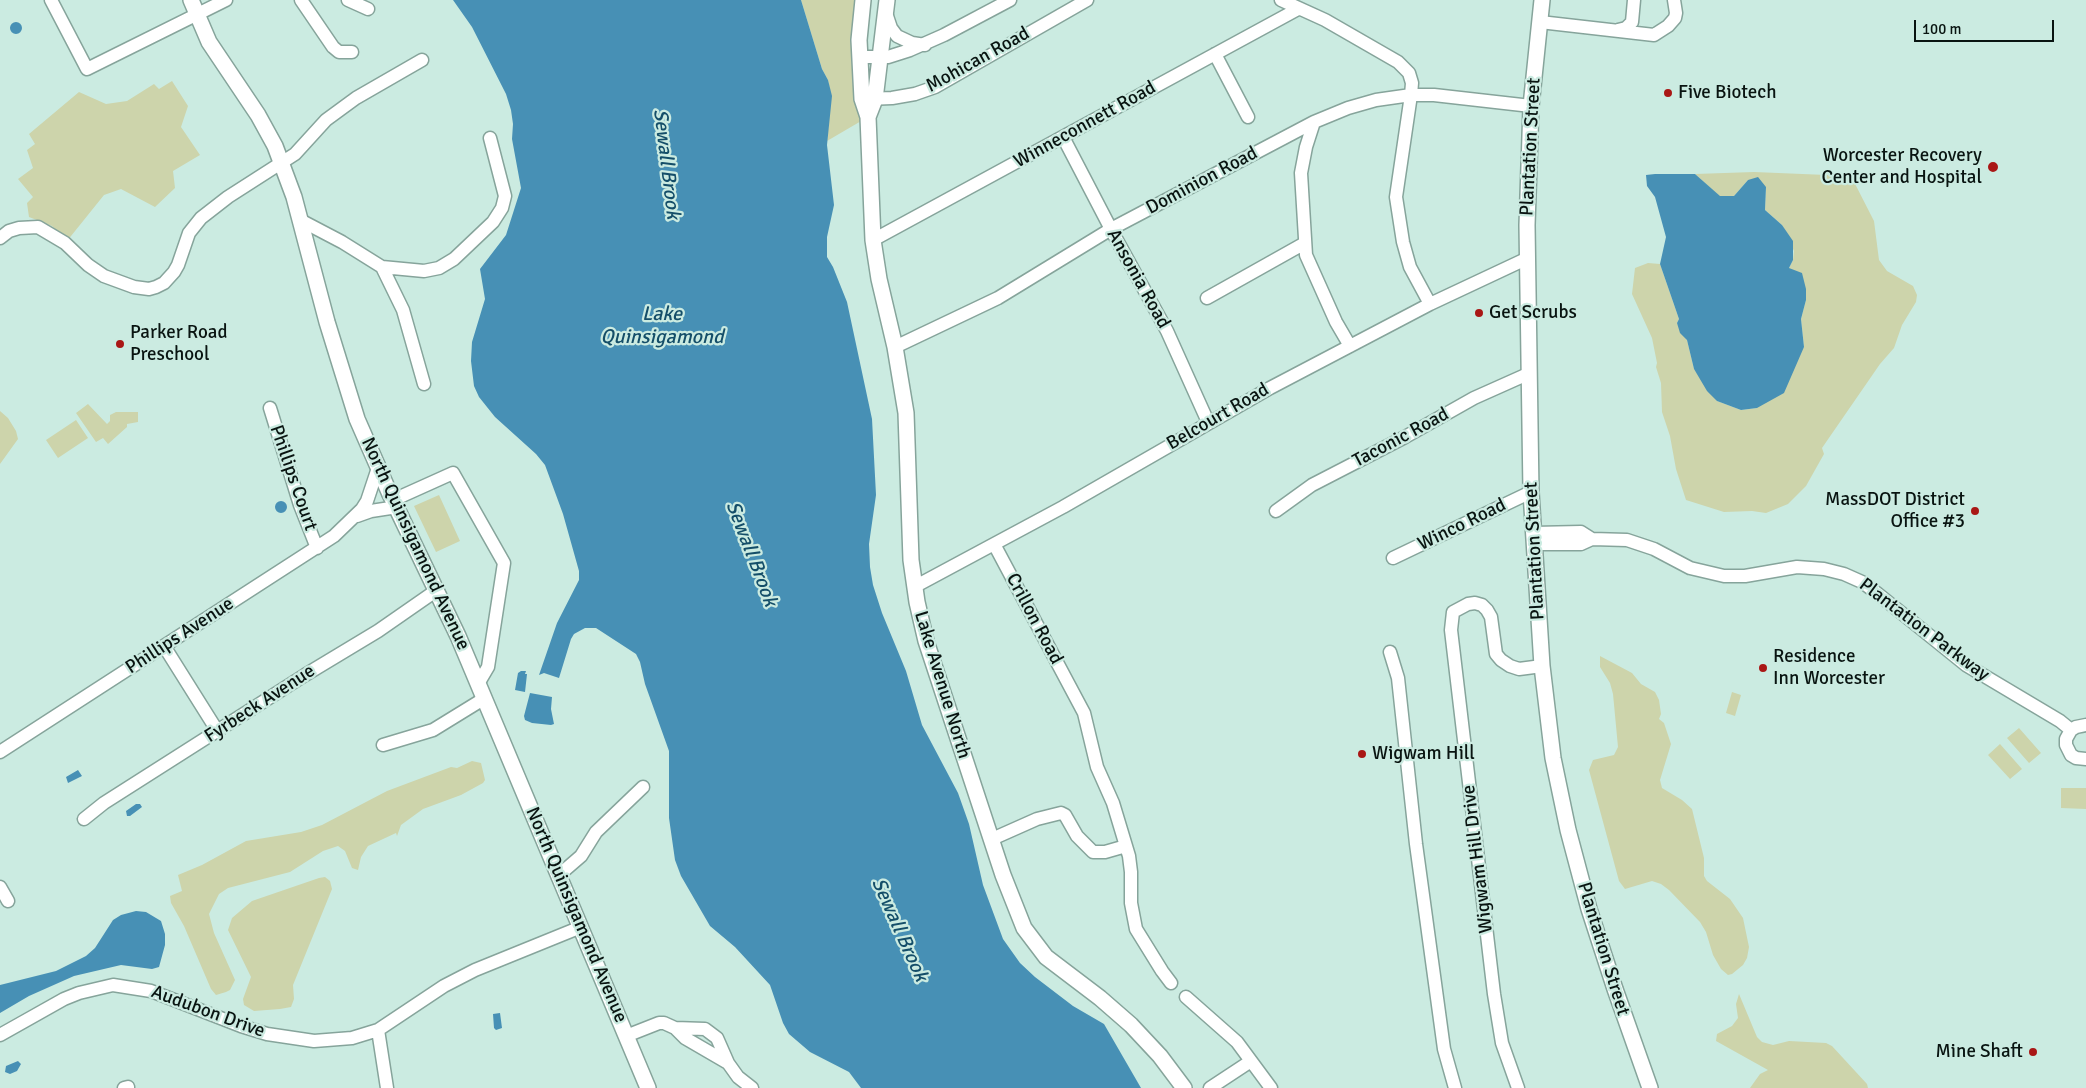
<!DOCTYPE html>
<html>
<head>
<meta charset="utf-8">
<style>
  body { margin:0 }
  #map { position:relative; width:2086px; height:1088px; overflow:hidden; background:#cbebe1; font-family:Signika,sans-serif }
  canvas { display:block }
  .scale { position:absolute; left:1914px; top:20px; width:140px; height:22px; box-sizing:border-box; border:2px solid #091411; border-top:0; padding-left:6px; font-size:15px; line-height:18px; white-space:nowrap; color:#091411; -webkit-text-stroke:4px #cbebe1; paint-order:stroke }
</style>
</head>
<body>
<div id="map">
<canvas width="2086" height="1088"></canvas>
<div class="scale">100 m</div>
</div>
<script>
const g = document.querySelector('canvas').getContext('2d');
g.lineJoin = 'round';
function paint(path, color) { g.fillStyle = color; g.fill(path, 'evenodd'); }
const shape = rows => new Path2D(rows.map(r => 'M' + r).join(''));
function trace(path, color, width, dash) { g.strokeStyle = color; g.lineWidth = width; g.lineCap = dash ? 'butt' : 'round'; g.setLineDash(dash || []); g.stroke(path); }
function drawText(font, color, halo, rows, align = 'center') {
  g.font = font + ' Signika,sans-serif'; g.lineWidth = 4.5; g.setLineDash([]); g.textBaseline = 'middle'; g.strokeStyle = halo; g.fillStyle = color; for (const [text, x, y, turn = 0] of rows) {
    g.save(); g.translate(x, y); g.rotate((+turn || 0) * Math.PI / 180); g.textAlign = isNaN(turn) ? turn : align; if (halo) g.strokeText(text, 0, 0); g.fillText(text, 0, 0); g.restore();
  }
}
paint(shape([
  [801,0,863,0,868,117,827,141,831,96,828,80,822,69],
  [172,81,188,106,181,127,200,155,173,171,175,188,155,207,121,189,104,195,67,241,52,226,29,217,27,203,33,197,18,179,33,168,27,150,35,144,29,134,79,92,106,104,127,101,154,84,159,89],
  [1754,172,1851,176,1874,221,1879,260,1887,271,1913,286,1917,295,1916,302,1902,325,1894,348,1880,364,1822,448,1824,454,1806,486,1788,504,1766,513,1752,511,1724,512,1686,500,1676,469,1670,436,1662,412,1661,383,1656,367,1657,363,1652,338,1632,294,1635,268,1648,263,1660,264,1679,319,1677,323,1687,340,1694,369,1717,401,1741,410,1757,408,1804,347,1801,319,1806,300,1789,268,1793,260,1794,251,1782,225,1765,210,1766,187,1748,180,1734,196,1719,196,1695,174],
  [88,404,107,424,110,421,110,415,116,412,138,412,138,422,127,424,127,427,108,444,103,438,96,442,76,413],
  [0,411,8,418,16,431,18,439,0,464],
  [76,420,88,438,58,458,46,440],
  [439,495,460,541,436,552,414,506],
  [1600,656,1632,673,1641,684,1655,692,1659,700,1661,714,1659,719,1664,723,1671,744,1660,780,1662,788,1682,800,1692,809,1704,858,1704,876,1707,881,1730,899,1743,918,1749,947,1747,958,1743,965,1732,974,1728,975,1721,969,1713,955,1706,932,1700,922,1669,890,1661,884,1652,881,1625,889,1619,881,1589,770,1593,760,1614,755,1618,747,1613,694,1610,683,1600,667],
  [1732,692,1741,695,1735,716,1726,713],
  [2019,728,2041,753,2029,763,2007,738],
  [2000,744,2022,769,2010,779,1988,755],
  [472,761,481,763,485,780,483,783,461,795,423,809,401,825,397,836,396,833,368,846,361,857,358,870,352,868,345,851,338,846,323,851,290,872,228,888,219,894,209,914,214,933,235,980,230,990,226,992,216,995,211,989,184,926,171,903,170,896,182,891,178,875,202,865,246,841,301,832,322,825,387,791,451,767,457,768],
  [2061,788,2086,788,2086,809,2061,808],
  [325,877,330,881,332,889,293,985,294,999,291,1007,280,1009,254,1011,244,1005,243,999,251,977,228,930,232,918,252,901,319,878],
  [1739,994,1757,1037,1762,1042,1773,1045,1789,1041,1826,1043,1832,1046,1867,1084,1868,1088,1750,1088,1760,1074,1768,1070,1716,1041,1717,1034,1732,1026,1738,1018,1736,1004]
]), '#cdd4ab');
paint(shape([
  [453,0,801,0,822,69,828,80,832,96,827,145,834,205,827,237,827,257,833,267,847,302,872,419,876,495,869,544,870,567,873,585,882,613,906,671,922,725,958,793,969,824,983,885,1003,939,1020,963,1035,977,1073,1006,1104,1024,1141,1088,861,1088,849,1072,810,1052,789,1034,783,1023,770,985,735,947,710,926,681,876,675,860,669,818,669,751,645,684,640,662,636,654,596,628,585,628,574,634,571,639,559,678,544,673,539,675,557,623,579,580,579,571,563,514,545,465,536,454,495,417,479,397,474,386,471,361,472,342,485,299,480,269,506,235,521,188,512,139,513,124,511,110,506,94,472,27],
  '10 28a6 6 0 1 1 12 0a6 6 0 1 1-12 0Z',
  [1655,174,1695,174,1720,196,1734,196,1748,180,1758,177,1766,187,1765,210,1782,225,1793,241,1793,260,1789,268,1802,273,1806,289,1806,300,1801,319,1804,347,1784,393,1757,408,1741,410,1717,401,1707,391,1694,369,1687,340,1680,333,1677,323,1679,319,1660,264,1666,237,1655,197,1647,186,1646,175],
  '275 507a6 6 0 1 1 12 0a6 6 0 1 1-12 0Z',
  [521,671,526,671,525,674,527,674,525,692,515,690,518,673],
  [530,693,552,697,551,709,554,724,551,725,532,723,525,720,524,716],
  [78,770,82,776,68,783,66,777],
  [136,804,140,804,142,807,130,816,127,816,126,811],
  [136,911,146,912,161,921,165,934,165,945,159,967,152,969,121,965,74,976,29,996,0,1013,0,985,56,971,86,956,95,948,113,920,121,915],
  [500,1013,502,1028,496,1030,494,1028,493,1014],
  [18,1061,21,1064,17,1071,10,1074,5,1072,6,1066]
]), '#4790b5');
const minor = shape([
  [51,0,87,69,226,0],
  [301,0,333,47,339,52,352,52],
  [348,0,368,9],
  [1281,0,1325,20,1398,62,1409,73,1412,83,1411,95,1396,197,1403,242,1410,267,1430,304],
  [886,13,891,28,897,36,912,43,925,45],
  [1540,22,1654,35,1668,26,1675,18,1676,13,1674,0],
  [1618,30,1626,28,1632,22,1634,0],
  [1215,54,1248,117],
  [860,57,888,57,910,50,944,35,1010,0],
  [867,99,892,98,915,94,935,87,1087,0],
  [1314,122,1306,147,1301,173,1306,255,1336,322,1350,346],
  [1063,137,1113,233,1167,331,1208,422],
  [300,220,342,242,382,267,424,271,439,268,454,259,493,222,502,208,505,196,490,138],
  [0,238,9,231,19,228,38,227,65,243,88,265,104,276,134,287,149,289,156,287,164,283,174,272,178,265,189,233,201,218,228,197,295,154,326,120,356,98,422,60],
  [873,240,1298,9],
  [382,267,403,310,424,384],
  [1207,298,1305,243],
  [895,347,998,298,1111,229,1314,122,1348,108,1376,100,1411,95,1434,95,1531,106],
  [270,408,300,505,317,548],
  [393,500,453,473,504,563,488,667,478,684],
  [1276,511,1312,485,1405,437,1474,398,1530,373],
  [357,516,371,511,397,507],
  [1534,533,1581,532,1592,539],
  [994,544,1084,713,1097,767,1113,803,1129,856,1131,872,1131,903,1136,929,1162,971,1171,983],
  [1534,544,1581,544,1592,539,1627,540,1654,549,1690,568,1724,576,1745,576,1797,567,1824,569,1844,574,1862,582,1878,594,1966,665,2060,721,2071,730],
  [1393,558,1531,492],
  [914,587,1063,507,1270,388,1430,304,1528,258],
  [164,646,218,732],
  [1390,652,1398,678,1416,844,1444,1049,1455,1088],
  [2086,725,2076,727,2071,730,2066,739,2066,745,2071,755,2076,758,2086,759],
  [383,745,433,730,485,698],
  [0,752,334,536,362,509,367,501,378,468],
  [84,819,104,803,305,675,378,631,437,590],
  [992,839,1037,819,1061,813,1065,815,1077,836,1093,852,1105,852,1126,846],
  [559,875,581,856,596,832,643,787],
  [0,887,8,901],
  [1186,997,1237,1042,1271,1088],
  [378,1030,387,1088],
  [0,1035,64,999,79,993,113,985,151,991,241,1026,267,1034,314,1041,352,1038,378,1030,444,986,475,970,581,927],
  [626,1036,659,1023,664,1023,675,1028,705,1029,717,1038,728,1063,685,1038,675,1028],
  [728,1063,738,1077,752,1088],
  [124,1088,128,1087],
  [1210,1088,1251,1061],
  [1518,1088,1502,1043,1494,994,1451,630,1453,612,1468,604,1475,603,1482,605,1487,610,1491,617,1496,654,1501,660,1510,666,1519,669,1542,666]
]);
const major = shape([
  [191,0,209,42,258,115,275,146,294,197,327,322,357,419,389,492,458,636,648,1088],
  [863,0,859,40,862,99,868,117,873,240,879,279,895,347,906,413,911,560,917,602,926,641,1003,875,1024,928,1046,957,1100,998,1131,1025,1160,1056,1184,1088],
  [1542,0,1531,106,1527,225,1531,492,1542,666,1553,758,1568,830,1589,909,1615,989,1650,1088],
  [868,117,875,99,887,0]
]);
trace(minor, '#86a49b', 15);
trace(major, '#86a49b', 18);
trace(minor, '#fff', 12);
trace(major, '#fff', 15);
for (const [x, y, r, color] of [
  [1668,93,5,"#a91715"],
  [1993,167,6,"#a91715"],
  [1479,313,5,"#a91715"],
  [120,344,5,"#a91715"],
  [1975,511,5,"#a91715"],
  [1763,668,5,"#a91715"],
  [1362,754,5,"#a91715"],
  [2033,1052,5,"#a91715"]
]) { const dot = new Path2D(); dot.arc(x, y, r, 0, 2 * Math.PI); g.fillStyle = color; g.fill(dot); trace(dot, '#cbebe1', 2); }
drawText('19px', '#091411', '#cbebe1', [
  ["Mohican Road",978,60,-29],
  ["Winneconnett Road",1085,125,-29],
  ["Plantation Street",1531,147,-87],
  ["Dominion Road",1202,181,-28],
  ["Ansonia Road",1138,279,61],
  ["Belcourt Road",1218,417,-30],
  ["Taconic Road",1401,438,-28],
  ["Phillips Court",293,478,71],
  ["Winco Road",1462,525,-26],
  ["North Quinsigamond Avenue",415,544,65],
  ["Plantation Street",1535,551,-93],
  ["Crillon Road",1034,619,62],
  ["Plantation Parkway",1924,630,37],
  ["Phillips Avenue",180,636,-33],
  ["Lake Avenue North",942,685,73],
  ["Fyrbeck Avenue",260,704,-33],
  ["Wigwam Hill Drive",1478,859,-97],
  ["North Quinsigamond Avenue",576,915,67],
  ["Plantation Street",1603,949,73],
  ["Audubon Drive",208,1012,20]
]);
drawText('19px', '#091411', '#cbebe1', [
  ["Five Biotech",1678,93],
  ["Worcester Recovery",1982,156,"right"],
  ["Center and Hospital",1982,178,"right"],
  ["Get Scrubs",1489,313],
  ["Parker Road",130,333],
  ["Preschool",130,355],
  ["MassDOT District",1965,500,"right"],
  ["Office #3",1965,522,"right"],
  ["Residence",1773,657],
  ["Inn Worcester",1773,679],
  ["Wigwam Hill",1372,754],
  ["Mine Shaft",2023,1052,"right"]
], 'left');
drawText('italic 20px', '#144e69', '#cbebe1', [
  ["Sewall Brook",666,164,83],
  ["Lake",662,315],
  ["Quinsigamond",662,338],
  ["Sewall Brook",751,554,69],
  ["Sewall Brook",899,930,66]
]);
</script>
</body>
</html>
